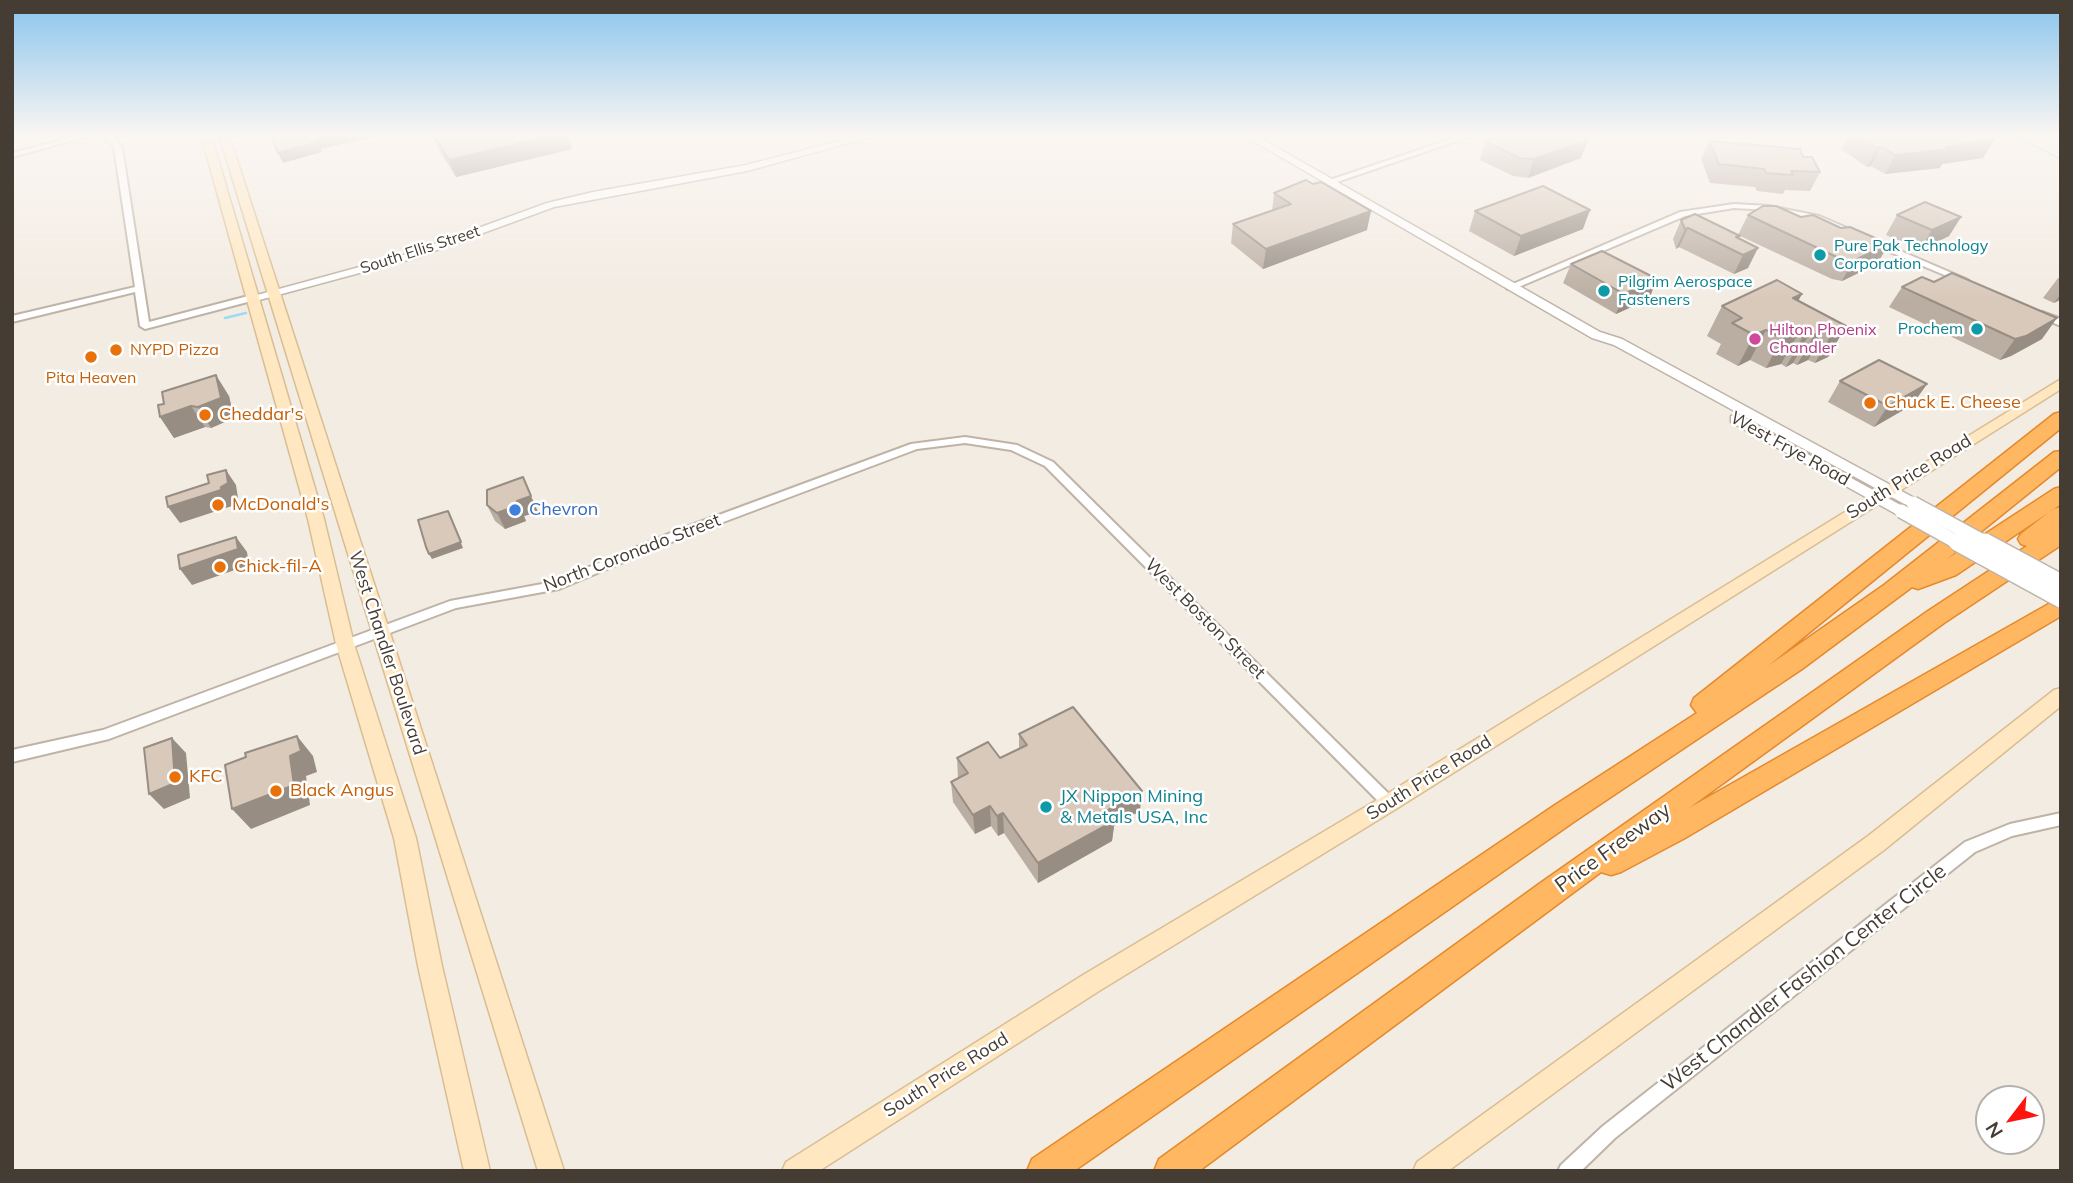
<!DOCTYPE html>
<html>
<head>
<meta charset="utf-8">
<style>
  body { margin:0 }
  #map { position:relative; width:2073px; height:1183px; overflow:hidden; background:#f3ece3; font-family:Mulish,sans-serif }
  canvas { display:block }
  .frame { position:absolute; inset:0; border:14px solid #453c33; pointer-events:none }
  .north { position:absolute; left:1975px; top:1085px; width:70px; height:70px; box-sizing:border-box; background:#fff; border:2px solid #b5b1ad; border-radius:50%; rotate:238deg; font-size:19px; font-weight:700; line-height:28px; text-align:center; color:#453c33 }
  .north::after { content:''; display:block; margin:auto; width:24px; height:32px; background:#ff140e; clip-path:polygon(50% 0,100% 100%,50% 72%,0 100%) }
</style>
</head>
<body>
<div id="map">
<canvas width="2073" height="1183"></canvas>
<div class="frame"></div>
<div class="north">N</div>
</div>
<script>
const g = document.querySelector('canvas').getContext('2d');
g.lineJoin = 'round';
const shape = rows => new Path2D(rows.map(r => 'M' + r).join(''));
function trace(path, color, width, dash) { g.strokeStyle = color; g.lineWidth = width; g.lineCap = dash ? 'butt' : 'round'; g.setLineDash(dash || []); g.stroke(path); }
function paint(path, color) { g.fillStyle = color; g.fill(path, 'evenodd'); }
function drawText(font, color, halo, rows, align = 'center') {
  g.font = font + ' Mulish,sans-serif'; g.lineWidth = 5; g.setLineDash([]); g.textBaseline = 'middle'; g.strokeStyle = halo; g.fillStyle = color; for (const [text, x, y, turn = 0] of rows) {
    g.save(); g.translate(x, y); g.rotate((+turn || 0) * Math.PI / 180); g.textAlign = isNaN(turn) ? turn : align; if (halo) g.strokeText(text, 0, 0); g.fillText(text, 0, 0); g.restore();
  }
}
trace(shape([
  [2013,135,2061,159],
  [225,318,246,313]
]), '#9cdbf4', 2.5);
const minor = shape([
  [81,135,93,135,12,157,12,153,81,135],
  [98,135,113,136,122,147,149,322,252,295,255,296,255,300,145,329,140,326,135,292,12,322,12,316,135,287,114,147,107,140,98,135],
  [1463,135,1474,135,1331,184,1324,182,1463,135],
  [1734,204,1769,206,1819,216,1968,280,1967,282,1961,282,1814,220,1769,210,1734,208,1685,216,1514,289,1508,289,1506,287,1680,212,1734,204],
  [2042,312,2061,319,2061,326,2039,317,2037,315,2042,312],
  [965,437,1017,445,1053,462,1394,799,1396,803,1394,807,1389,809,1384,807,1045,466,1011,450,965,443,917,449,681,538,559,589,456,608,109,739,12,762,12,750,103,730,450,601,553,582,673,532,911,444,965,437],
  [2061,813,2061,825,2012,836,1975,852,1615,1138,1581,1171,1558,1171,1561,1165,1603,1126,1965,842,2010,824,2061,813]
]);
const tertiary = shape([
  [862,135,878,135,747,171,554,207,415,258,252,302,246,298,407,254,547,203,593,192,746,165,862,135],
  [1243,135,1255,135,1600,332,1622,339,1918,500,1920,503,1918,506,1908,506,1614,345,1592,338,1243,135],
  [1736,415,1906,508,1908,511,1906,514,1896,514,1731,422,1731,416,1736,415]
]);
const secondary = shape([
  [201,135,211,135,324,519,354,644,416,838,442,966,490,1171,464,1171,418,966,394,838,336,644,308,519,201,135],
  [219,135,229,135,564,1171,538,1171,219,135],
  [2061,379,2061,389,1396,809,1099,991,819,1171,782,1171,786,1162,1083,975,1382,797,2061,379],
  [2061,688,2061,706,1884,850,1448,1171,1413,1171,1417,1162,1868,836,2054,690,2061,688]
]);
const motorway = shape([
  [2061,412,2061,428,1768,666,1884,585,2054,452,2061,451,2061,467,1947,559,2054,489,2061,487,2061,504,1956,575,1918,589,1912,587,1802,669,1575,821,1074,1171,1027,1171,1032,1159,1555,805,1697,713,1691,705,1694,698,2054,414,2061,412],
  [2061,507,2061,525,2058,527,2061,527,2061,545,1944,623,1689,808,2061,597,2061,616,1685,838,1621,872,1611,875,1601,872,1199,1171,1154,1171,1159,1159,1539,884,1928,611,2027,546,2021,544,2018,539,2021,534,2053,509,2061,507]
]);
trace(minor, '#bfb3a6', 4);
trace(tertiary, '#bfb3a6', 3);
trace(secondary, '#d9bd93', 3);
trace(motorway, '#e5892b', 3);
paint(minor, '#fff');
paint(tertiary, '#fff');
paint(secondary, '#ffe8c1');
paint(motorway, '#ffb762');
const tertiaryBridgeFar1 = shape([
  [1913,503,1988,544],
  [1901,511,1960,544]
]);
const tertiaryBridge = shape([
  [1957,542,2061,599],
  [1985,542,2061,583]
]);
trace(tertiaryBridgeFar1, '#bfb3a6', 16, []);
trace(tertiaryBridge, '#bfb3a6', 20, []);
trace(tertiaryBridgeFar1, '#fff', 13);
trace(tertiaryBridge, '#fff', 17);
paint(shape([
  [433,135,568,135,572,149,456,177,439,150],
  [1849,135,1986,135,1983,158,1942,164,1940,168,1885,174,1871,166,1867,167,1841,149],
  [1485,141,1581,158,1528,178,1513,176,1480,160],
  [1709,141,1803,157,1820,172,1810,191,1785,190,1783,194,1757,191,1755,187,1710,183,1701,159],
  [1274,193,1367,230,1263,269,1231,243,1233,224,1272,211],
  [1475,211,1583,229,1514,256,1469,231],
  [1748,215,1877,264,1842,281,1832,279,1738,235],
  [1897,215,1961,217,1949,236,1920,250,1886,235],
  [1681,220,1740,236,1738,239,1748,268,1734,274,1679,247,1676,249,1673,239],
  [1571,264,1657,279,1649,299,1616,314,1563,283],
  [2061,277,2061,300,2054,303,2043,298,2058,278],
  [1902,287,2042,339,2011,356,2000,360,1889,307],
  [1799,301,1846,326,1828,357,1815,363,1808,360,1797,365,1793,363,1786,367,1781,364,1766,368,1750,360,1738,366,1716,354,1721,344,1707,336,1722,306],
  [1840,381,1927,384,1912,405,1874,427,1828,402],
  [229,396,234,418,211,428,205,427,174,438,160,417,158,405],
  [487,505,538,512,524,516,526,521,505,529,495,521],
  [1019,734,1140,811,1114,826,1112,841,1038,883,1004,833,998,836,991,826,975,834,953,802,951,782,958,778,957,758,1000,758,1019,749]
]), '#baada1');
paint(shape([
  [336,135,383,135,321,149,322,152,283,163,278,153,316,140],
  [555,135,568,135,572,149,456,177,449,160],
  [1995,139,1983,158,1942,164,1940,168,1885,174,1895,155],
  [1588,140,1581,158,1528,178,1534,159],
  [1881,147,1871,166,1867,167,1877,148],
  [1590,210,1583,229,1514,256,1521,236],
  [1371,211,1367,230,1263,269,1266,249],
  [1961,217,1949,236,1920,250,1932,230],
  [1688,228,1679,247,1676,249,1685,229],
  [1889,244,1877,264,1842,281,1853,261],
  [1758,248,1748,268,1734,274,1743,255],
  [1657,279,1649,299,1616,314,1624,294],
  [1802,294,1786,324,1793,298],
  [2061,294,2061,298,2054,303],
  [2057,318,2042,339,2011,356,2000,360,2015,339],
  [1846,326,1828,357,1815,363,1832,333],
  [1766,330,1750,360,1738,366,1754,335],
  [1825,330,1808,360,1797,365,1814,335],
  [1810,333,1793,363,1786,367,1803,336],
  [1798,334,1781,364,1766,368,1782,338],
  [216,375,229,396,234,418,211,428,198,407],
  [1927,384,1912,405,1874,427,1888,406],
  [191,406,205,427,174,438,160,417],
  [226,470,236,485,238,498,232,503,232,506,180,523,168,507,221,487],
  [531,496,538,512,524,516,526,521,505,529,497,513,517,501],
  [448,511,463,548,432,559,429,554],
  [236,537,247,552,249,565,192,585,180,569],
  [297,736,313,756,317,772,306,776,310,805,251,829,232,809,290,756],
  [172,738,186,753,190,798,164,809,149,794],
  [1142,791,1140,811,1114,826,1112,841,1038,883,1038,863,1106,811],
  [990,806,991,826,975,834,973,815],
  [1003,813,1004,833,998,836,997,816]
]), '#978d83');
const building = shape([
  [271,135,336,135,316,140,318,142,278,153,271,135],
  [434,135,555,135,449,160,434,135],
  [1502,135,1587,135,1588,140,1534,159,1519,158,1485,141,1502,135],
  [1857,135,1986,135,1995,139,1946,147,1951,149,1895,155,1881,147,1877,148,1857,135],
  [1709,141,1800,149,1803,157,1812,157,1820,172,1791,171,1793,175,1766,173,1764,169,1719,164,1709,141],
  [1306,180,1313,184,1321,182,1371,211,1266,249,1233,224,1291,204,1274,193,1306,180],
  [1543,186,1590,210,1521,236,1475,211,1543,186],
  [1925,202,1961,217,1932,230,1897,215,1925,202],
  [1763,206,1776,206,1801,217,1813,215,1841,228,1850,227,1889,244,1853,261,1843,260,1748,215,1763,206],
  [1695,214,1740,236,1736,237,1758,248,1743,255,1688,228,1685,229,1681,220,1695,214],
  [1602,251,1657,279,1624,294,1571,264,1602,251],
  [1952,273,2057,318,2026,336,2015,339,1902,287,1922,277,1934,282,1952,273],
  [1777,280,1802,294,1793,298,1846,326,1832,333,1825,330,1814,335,1810,333,1803,336,1798,334,1782,338,1766,330,1754,335,1732,323,1742,318,1722,306,1777,280],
  [1879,360,1927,384,1888,406,1840,381,1879,360],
  [216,375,221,398,198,407,191,406,160,417,158,405,164,404,162,392,216,375],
  [226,470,228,483,221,487,221,490,168,507,166,497,209,483,207,475,226,470],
  [523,477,531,496,517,501,519,505,497,513,487,505,487,490,523,477],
  [448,511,461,542,429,554,426,547,418,520,448,511],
  [236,537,238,549,180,569,178,555,236,537],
  [1073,707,1142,791,1106,811,1114,821,1038,863,1003,813,997,816,990,806,973,815,951,782,968,773,957,758,988,742,1000,758,1027,745,1019,734,1073,707],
  [297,736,301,751,290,756,294,785,232,809,225,765,246,757,245,753,297,736],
  [172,738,175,783,149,794,144,748,172,738]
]);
paint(building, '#d8c9bb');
trace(building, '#978d83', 2);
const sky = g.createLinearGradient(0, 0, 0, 300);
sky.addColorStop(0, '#89c4ed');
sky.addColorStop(0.45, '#faf6f2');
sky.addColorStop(1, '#faf6f200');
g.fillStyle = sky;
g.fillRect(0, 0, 2073, 300);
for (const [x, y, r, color] of [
  [1820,255,7,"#0f9aa8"],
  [1604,291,7,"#0f9aa8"],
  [1977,329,7,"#0f9aa8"],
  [1755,339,7,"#d1479c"],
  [116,350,7,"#e8710a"],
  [91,357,7,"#e8710a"],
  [1870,403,7,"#e8710a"],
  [205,415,7,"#e8710a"],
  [218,505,7,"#e8710a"],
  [515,510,7,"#3f7fe0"],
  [220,567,7,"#e8710a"],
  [175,777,7,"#e8710a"],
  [276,791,7,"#e8710a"],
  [1046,807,7,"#0f9aa8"]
]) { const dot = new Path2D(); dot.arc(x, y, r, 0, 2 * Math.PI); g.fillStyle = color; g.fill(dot); trace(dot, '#fff', 2.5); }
drawText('16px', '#0d838f', '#fff', [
  ["Pure Pak Technology",1834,246],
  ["Corporation",1834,264],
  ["Pilgrim Aerospace",1618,282],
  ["Fasteners",1618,300],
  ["Prochem",1963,329,"right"]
], 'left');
drawText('16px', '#453c33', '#fff', [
  ["South Ellis Street",420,250,-18]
]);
drawText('16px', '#b23c85', '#fff', [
  ["Hilton Phoenix",1769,330],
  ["Chandler",1769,348]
], 'left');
drawText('16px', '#c56008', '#fff', [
  ["NYPD Pizza",130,350],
  ["Pita Heaven",91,378,"center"]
], 'left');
drawText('18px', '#c56008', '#fff', [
  ["Chuck E. Cheese",1884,403],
  ["Cheddar's",219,415],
  ["McDonald's",232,505],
  ["Chick-fil-A",234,567],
  ["KFC",189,777],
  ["Black Angus",290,791]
], 'left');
drawText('18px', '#453c33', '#fff', [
  ["West Frye Road",1790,449,29],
  ["South Price Road",1909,477,-32],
  ["North Coronado Street",632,553,-21],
  ["West Boston Street",1205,619,45],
  ["West Chandler Boulevard",387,653,72],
  ["South Price Road",1429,778,-32],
  ["South Price Road",946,1075,-32]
]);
drawText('18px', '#366cbe', '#fff', [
  ["Chevron",529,510]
], 'left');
drawText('18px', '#0d838f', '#fff', [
  ["JX Nippon Mining",1060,797],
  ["& Metals USA, Inc",1060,818]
], 'left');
drawText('21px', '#453c33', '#fff', [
  ["Price Freeway",1613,848,-36],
  ["West Chandler Fashion Center Circle",1804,978,-38]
]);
</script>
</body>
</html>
